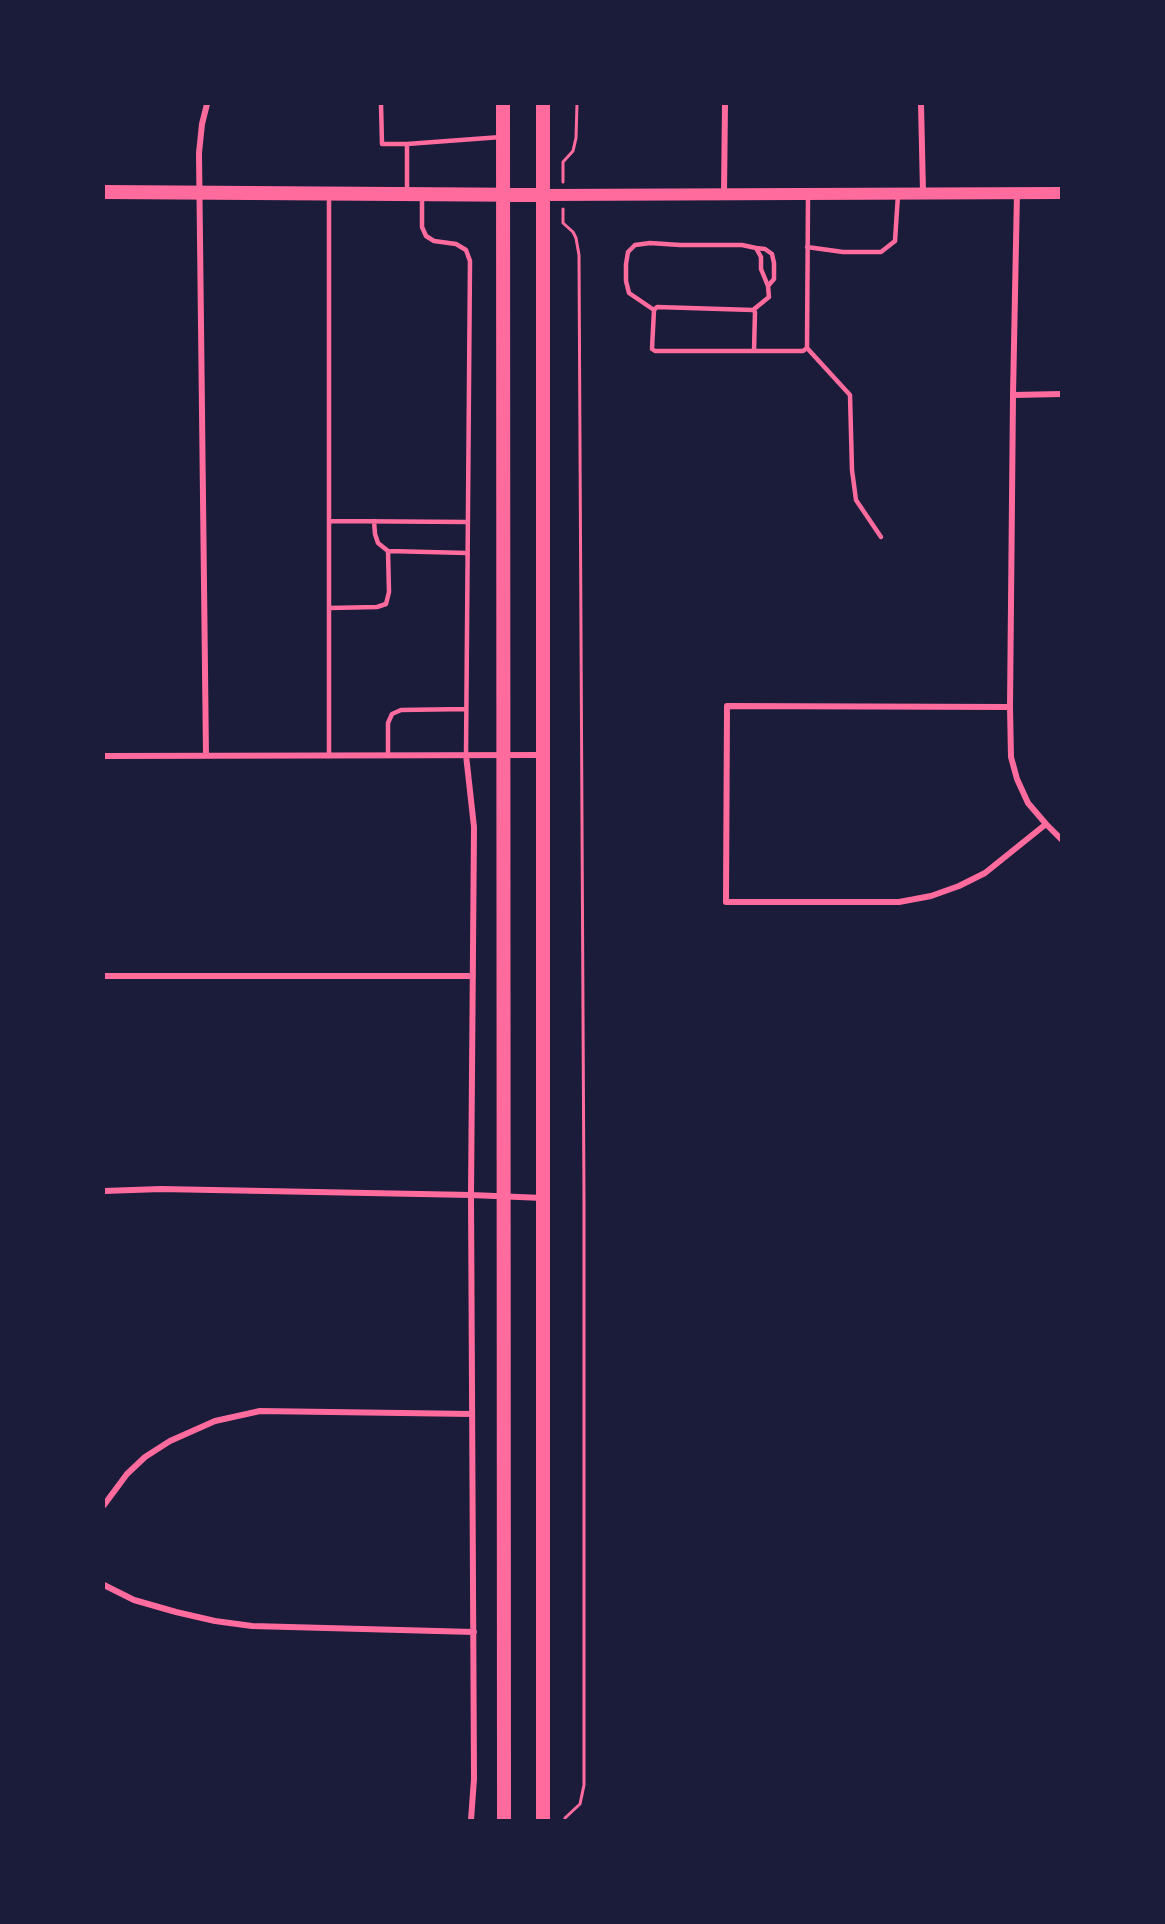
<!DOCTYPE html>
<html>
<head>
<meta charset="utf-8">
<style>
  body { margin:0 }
  #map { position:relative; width:1165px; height:1924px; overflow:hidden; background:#1b1b3a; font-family:Lora,serif }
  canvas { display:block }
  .frame { position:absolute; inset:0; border:105px solid #1b1b3a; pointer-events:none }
</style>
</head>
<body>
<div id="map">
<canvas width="1165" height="1924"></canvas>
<div class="frame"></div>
</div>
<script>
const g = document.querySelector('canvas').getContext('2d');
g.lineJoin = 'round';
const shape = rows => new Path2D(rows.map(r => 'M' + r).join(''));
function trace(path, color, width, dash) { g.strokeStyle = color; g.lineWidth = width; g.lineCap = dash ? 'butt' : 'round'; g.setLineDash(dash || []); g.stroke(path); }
trace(shape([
  [563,182,563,162,573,151,576,138,577,104],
  [563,209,563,223,573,232,576,238,579,255,584,1200,584,1785,580,1804,565,1818,565,1820]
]), '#ff6b9d', 3);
trace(shape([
  [381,104,382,144,407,144,501,137],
  [407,192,407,144],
  [422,197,422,227,426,236,434,241,456,244,466,250,470,261,466,755],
  [807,247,843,252,881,252,895,241,898,195],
  [756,248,765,249,772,254,774,263,774,279,768,286],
  [654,310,629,293,626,281,626,264,628,252,635,245,650,243,680,245,742,245,756,248,761,257,761,269,768,286,769,297,753,310],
  [807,348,850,395,852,470,856,500,881,537],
  [754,351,755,312,753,310,657,307,654,310,652,349,655,351,803,351,807,348,808,196],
  [329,521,467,522],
  [374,521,375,534,378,543,388,551],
  [329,608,377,607,386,604,389,592,388,551,467,553],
  [388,755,388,723,392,714,401,710,466,709],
  [329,756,329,196]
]), '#ff6b9d', 4.5);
trace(shape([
  [921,104,923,192],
  [724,193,725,104],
  [1017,193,1013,395,1010,707,1011,757,1017,779,1028,803,1046,824],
  [1013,395,1062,394],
  [1010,707,727,706,726,902,899,902,931,896,959,886,985,873,1046,824,1062,840],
  [466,755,474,827,471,1195,474,1779,471,1820],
  [104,756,543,755],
  [206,756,199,153,202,124,207,104],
  [104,976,473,976],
  [104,1191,161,1189,471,1195,543,1198],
  [104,1505,127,1474,145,1457,170,1441,215,1421,260,1411,472,1414],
  [104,1585,134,1600,176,1612,215,1621,252,1626,474,1632]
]), '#ff6b9d', 6);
trace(shape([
  [543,195,1062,193]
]), '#ff6b9d', 12);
trace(shape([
  [503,104,504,1820],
  [543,104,543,1820],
  [104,192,543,195]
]), '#ff6b9d', 14);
</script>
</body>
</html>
